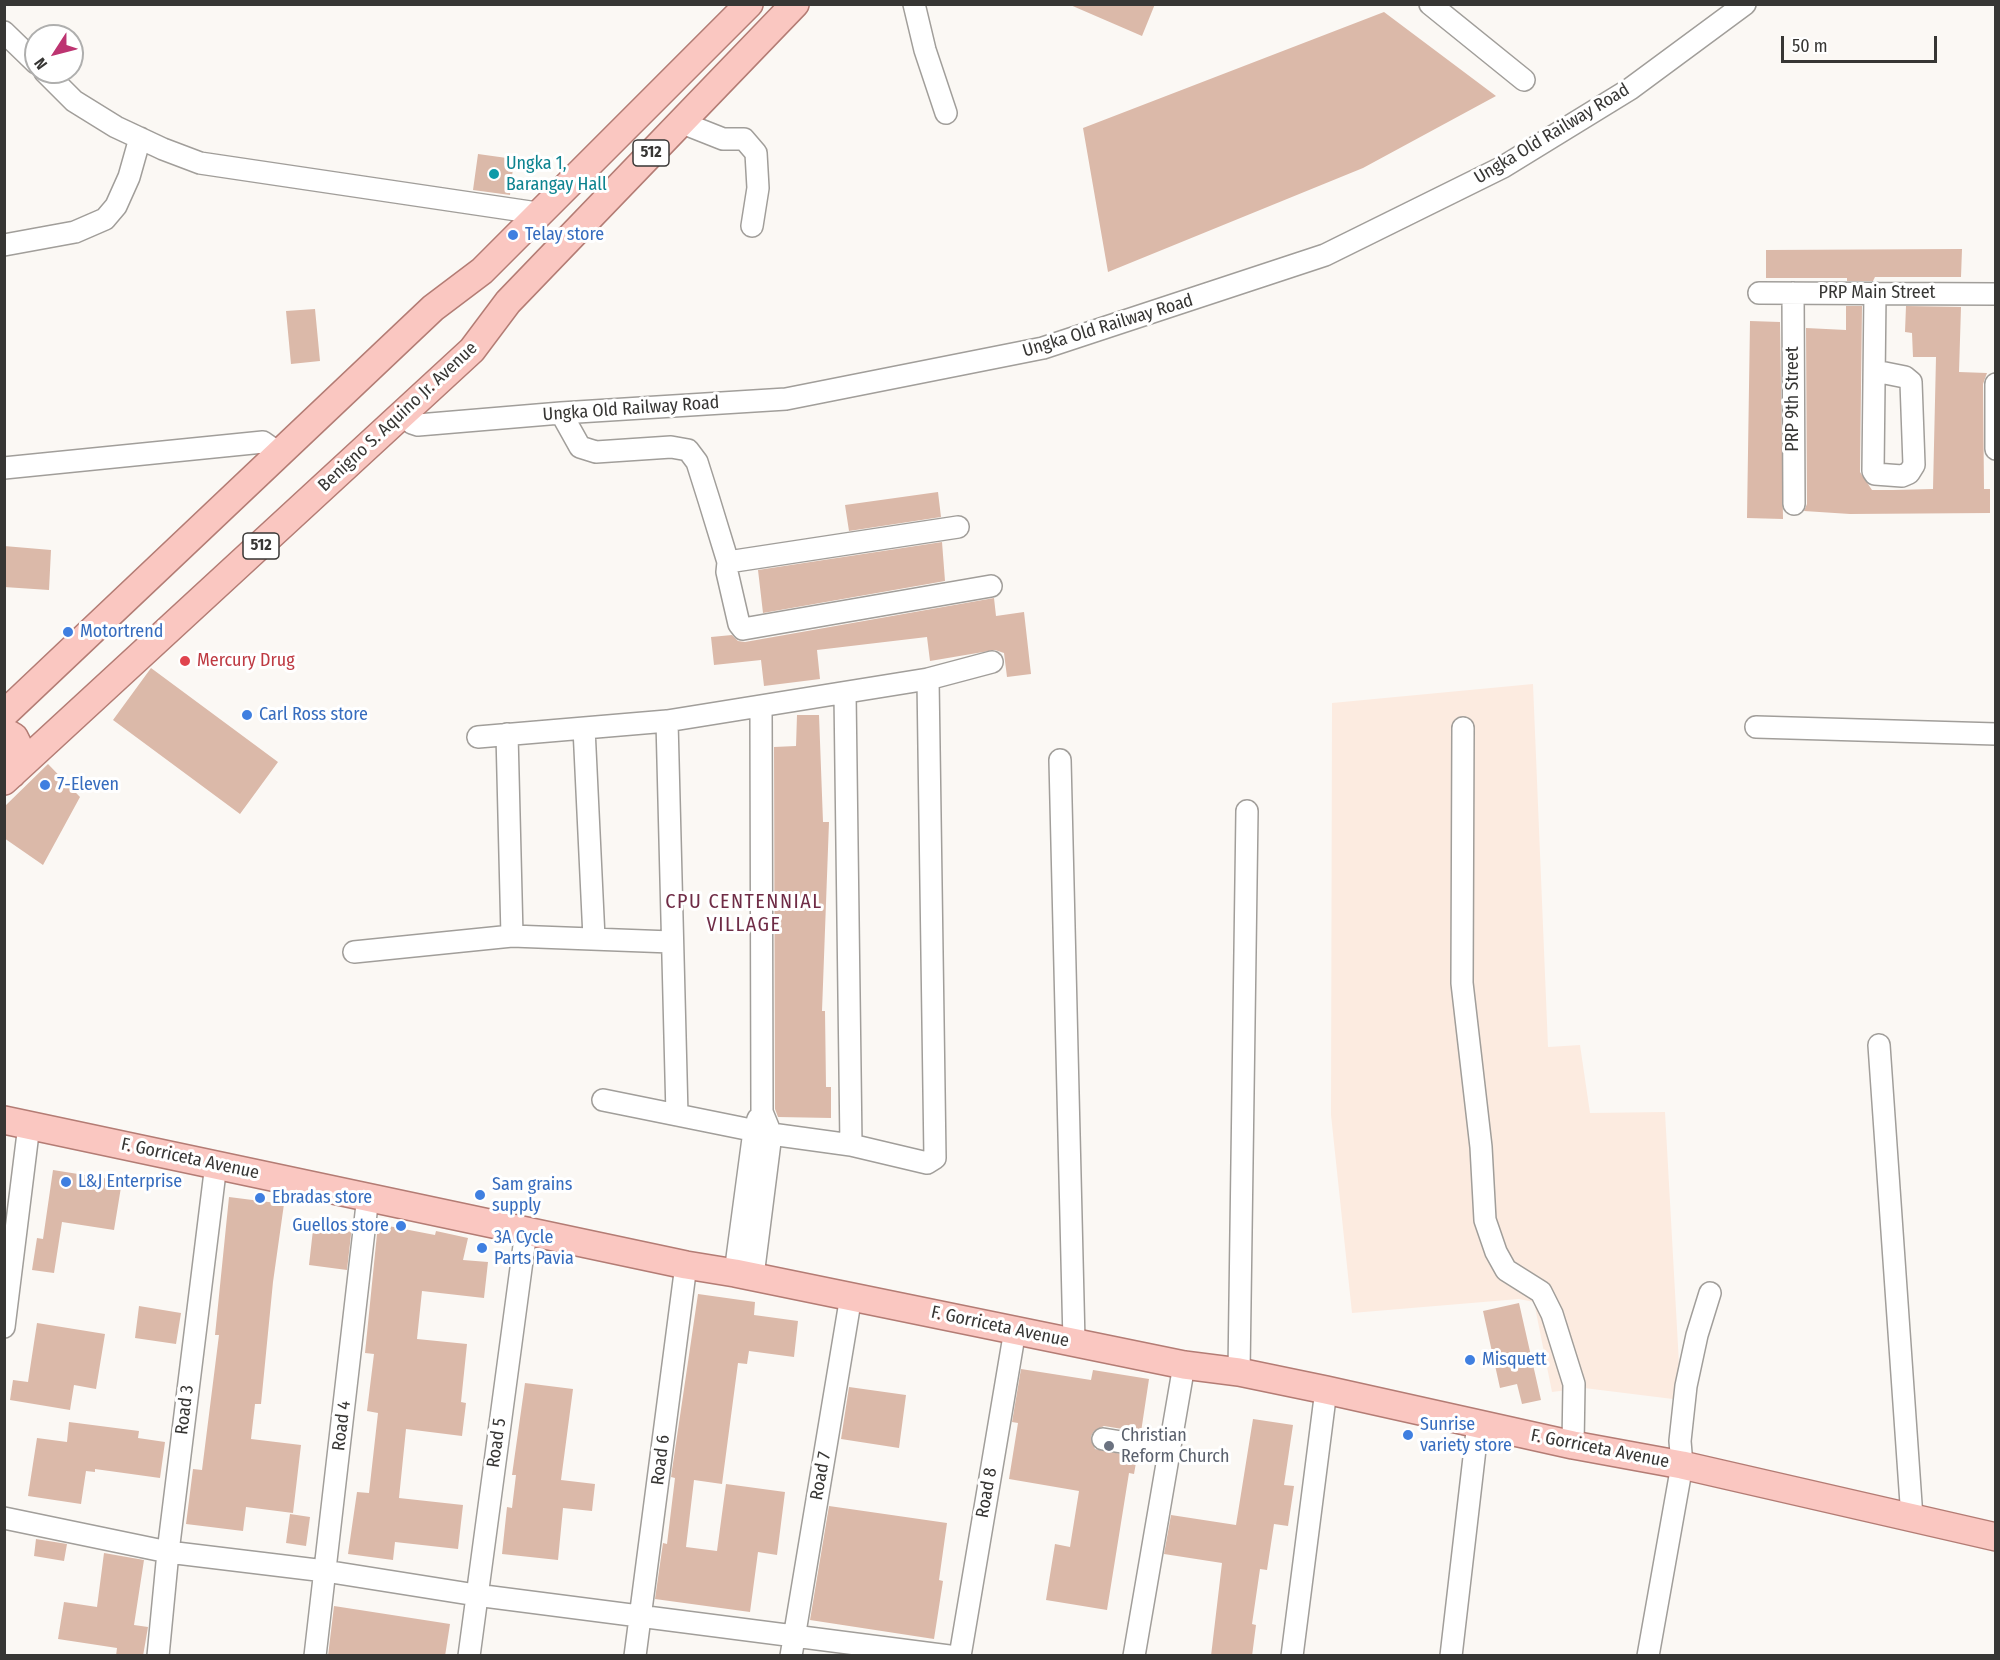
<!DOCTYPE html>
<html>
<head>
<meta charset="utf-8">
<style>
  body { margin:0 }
  #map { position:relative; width:2000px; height:1660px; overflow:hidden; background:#fbf8f4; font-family:"Fira Sans Condensed",sans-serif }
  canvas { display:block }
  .frame { position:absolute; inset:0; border:6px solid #373634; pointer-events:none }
  .north { position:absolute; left:24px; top:24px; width:60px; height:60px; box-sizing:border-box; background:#fff; border:2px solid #afafae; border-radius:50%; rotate:234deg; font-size:16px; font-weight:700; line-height:24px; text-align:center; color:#373634 }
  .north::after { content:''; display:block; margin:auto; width:21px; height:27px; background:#bd3471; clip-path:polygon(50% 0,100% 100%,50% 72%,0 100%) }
  .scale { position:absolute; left:1781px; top:36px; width:156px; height:27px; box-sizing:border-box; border:3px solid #373634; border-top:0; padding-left:8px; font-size:18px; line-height:21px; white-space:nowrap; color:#373634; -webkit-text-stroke:4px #fff; paint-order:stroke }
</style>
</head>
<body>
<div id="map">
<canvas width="2000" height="1660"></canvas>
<div class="frame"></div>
<div class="north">N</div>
<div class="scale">50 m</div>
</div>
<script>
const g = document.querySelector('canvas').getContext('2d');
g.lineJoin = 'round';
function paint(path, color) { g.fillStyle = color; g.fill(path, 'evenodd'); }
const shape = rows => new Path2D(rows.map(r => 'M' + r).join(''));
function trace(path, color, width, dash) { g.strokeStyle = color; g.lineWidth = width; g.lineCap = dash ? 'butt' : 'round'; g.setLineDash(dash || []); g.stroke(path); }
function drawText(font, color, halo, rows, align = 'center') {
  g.font = font + ' "Fira Sans Condensed",sans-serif'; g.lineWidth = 6; g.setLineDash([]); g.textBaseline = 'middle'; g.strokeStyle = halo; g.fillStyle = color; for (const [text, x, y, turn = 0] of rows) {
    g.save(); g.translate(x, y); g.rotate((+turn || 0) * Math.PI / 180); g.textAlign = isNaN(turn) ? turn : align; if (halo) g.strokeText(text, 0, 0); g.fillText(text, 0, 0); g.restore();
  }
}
paint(shape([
  [1533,684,1548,1047,1580,1045,1590,1113,1665,1112,1681,1400,1584,1388,1552,1392,1534,1302,1519,1299,1352,1313,1331,1115,1332,703]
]), '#fcebe0');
paint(shape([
  [1068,4,1155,4,1142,36],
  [1384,12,1496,96,1363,168,1108,272,1083,128],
  [478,154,514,159,510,195,473,190],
  [1962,249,1961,277,1875,277,1873,281,1847,281,1847,278,1766,278,1766,250],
  [1846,306,1862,306,1860,472,1872,490,1893,490,1933,489,1936,357,1913,357,1912,333,1905,332,1906,306,1961,307,1959,372,1987,373,1983,384,1984,489,1990,489,1990,513,1850,514,1804,511,1807,504,1806,328,1846,330],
  [315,309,320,361,291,364,286,311],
  [1750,321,1780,322,1783,519,1747,518],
  [938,492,941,517,849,531,845,505],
  [942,542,945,581,763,613,758,570],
  [4,546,51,550,49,590,4,587],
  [994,598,996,616,1024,612,1031,674,1007,677,1004,653,995,650,930,661,927,637,817,650,820,679,764,686,761,660,714,665,711,637,732,635,738,641,745,642],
  [151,668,278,762,240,814,113,720],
  [797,715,819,715,823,822,829,822,822,1011,825,1011,826,1087,831,1087,831,1118,778,1117,775,1109,774,747,796,746],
  [48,764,80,797,43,865,4,838,4,807],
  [53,1170,122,1181,114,1230,62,1222,54,1273,32,1270,37,1238,43,1239],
  [229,1197,284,1204,273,1282,261,1404,255,1404,251,1439,301,1445,293,1513,246,1507,243,1531,186,1524,193,1469,202,1470,219,1335,215,1335],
  [314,1221,352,1226,347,1270,309,1265],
  [378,1224,435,1235,436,1231,468,1238,463,1260,488,1262,484,1298,422,1291,417,1339,467,1344,461,1402,466,1403,462,1436,406,1429,399,1498,463,1505,458,1549,395,1542,393,1560,348,1554,357,1492,369,1493,378,1413,367,1411,374,1354,365,1353],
  [698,1294,755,1302,754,1315,798,1321,794,1357,749,1351,747,1364,738,1363,722,1484,694,1480,686,1547,717,1551,726,1484,785,1492,777,1555,758,1552,750,1612,655,1599,663,1543,667,1544,675,1478,671,1477],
  [1519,1303,1541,1400,1522,1404,1517,1384,1500,1388,1483,1311],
  [139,1306,181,1313,176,1344,135,1338],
  [37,1323,105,1334,96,1389,74,1385,70,1410,10,1400,13,1380,28,1382],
  [1021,1369,1091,1380,1093,1370,1149,1379,1141,1432,1104,1426,1094,1431,1091,1436,1095,1449,1137,1457,1134,1474,1129,1473,1107,1610,1046,1600,1055,1544,1070,1547,1079,1491,1009,1479,1018,1423,1012,1422],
  [525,1383,573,1389,561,1480,595,1484,592,1511,563,1508,558,1560,502,1554,507,1507,512,1508,516,1475,512,1475],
  [849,1387,906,1395,899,1448,841,1439],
  [1253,1419,1293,1425,1284,1485,1294,1486,1288,1526,1274,1524,1267,1570,1260,1569,1252,1624,1256,1625,1252,1656,1211,1656,1222,1563,1164,1554,1171,1515,1236,1525],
  [69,1422,139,1431,138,1438,165,1442,160,1478,95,1469,95,1472,86,1471,81,1504,28,1496,37,1438,67,1442],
  [829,1506,947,1523,939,1580,943,1581,934,1639,810,1620],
  [290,1514,310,1517,306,1546,286,1543],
  [36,1539,67,1544,64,1561,34,1556],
  [104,1553,144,1560,134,1625,148,1627,143,1656,116,1656,117,1648,58,1639,64,1602,97,1607],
  [334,1606,450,1624,445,1656,328,1656]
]), '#dbb9a9');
const minor = shape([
  [914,4,925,50,946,113],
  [1430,4,1524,80],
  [4,32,36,63],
  [45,72,74,101,116,127,163,149,200,163,537,213],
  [680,122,723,139,744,139,756,153,758,188,752,226],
  [4,245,75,232,105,219,116,206,129,177,140,138],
  [1759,293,1996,294],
  [1793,293,1794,504],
  [1875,371,1905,377,1911,382,1914,465,1909,473,1902,476,1875,474,1873,471,1875,293],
  [1996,384,1996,449],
  [404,413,412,423,418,425,561,413,786,399,1043,348,1325,255,1503,167,1630,89,1745,4],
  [561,413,580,447,596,452,671,447,688,450,697,462,709,500,728,562,727,572,739,624,743,629,991,586],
  [4,468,263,442,280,454],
  [728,562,958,527],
  [845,693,851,1145],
  [667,721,677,1115],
  [1756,727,1996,734],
  [584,728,594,938],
  [1463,728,1462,983,1481,1147,1485,1220,1496,1252,1506,1270,1541,1292,1552,1314,1574,1384,1573,1445],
  [507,734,512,936],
  [478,737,667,721,928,679,992,662],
  [1060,760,1074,1342],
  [354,952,512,936,671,942],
  [1879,1045,1912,1518],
  [603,1100,771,1134,851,1145,927,1163,935,1158,928,679],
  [735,1273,754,1131,758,1119],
  [753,1276,771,1134,762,1112,761,706],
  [4,1327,29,1125],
  [1239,1372,1247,811],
  [1103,1439,1170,1450],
  [4,1518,168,1552,325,1571,476,1595,949,1656],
  [158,1656,168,1552,216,1164],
  [315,1656,368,1196],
  [469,1656,526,1231],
  [635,1656,686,1265],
  [791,1656,851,1296],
  [960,1656,1015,1330],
  [1134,1656,1184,1365],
  [1292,1656,1326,1390],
  [1451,1656,1478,1423],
  [1648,1656,1682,1465,1680,1441,1686,1386,1697,1335,1710,1293]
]);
const major = shape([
  [4,714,433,308,482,271,749,4],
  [4,731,14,737,19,747,17,765,12,774],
  [4,781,472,350,508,302,795,4],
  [4,1120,686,1265,735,1273,1184,1365,1239,1372,1326,1390,1573,1445,1682,1465,1996,1537]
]);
trace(minor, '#a19e9a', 24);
trace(major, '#b37c74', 30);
trace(minor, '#fff', 21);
trace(major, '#fac7c1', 27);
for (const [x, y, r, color] of [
  [494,174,6,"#0f9aa8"],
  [513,235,6,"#3f7fe0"],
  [68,632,6,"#3f7fe0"],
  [185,661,6,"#e0444e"],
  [247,715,6,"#3f7fe0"],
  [45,785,6,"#3f7fe0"],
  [66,1182,6,"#3f7fe0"],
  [480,1195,6,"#3f7fe0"],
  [260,1198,6,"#3f7fe0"],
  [401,1226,6,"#3f7fe0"],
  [482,1248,6,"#3f7fe0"],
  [1470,1360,6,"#3f7fe0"],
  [1408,1435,6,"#3f7fe0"],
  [1109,1446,6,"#6b7280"]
]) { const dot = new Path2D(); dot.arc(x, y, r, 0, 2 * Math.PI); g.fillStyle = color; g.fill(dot); trace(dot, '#fff', 2); }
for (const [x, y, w] of [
  [651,153,36],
  [261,546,36]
]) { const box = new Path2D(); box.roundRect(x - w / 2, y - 13, w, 26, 4.5); g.fillStyle = '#fff'; g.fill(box); trace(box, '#373634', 1.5); }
drawText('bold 16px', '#373634', null, [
  ["512",651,153],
  ["512",261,546]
]);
drawText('18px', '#373634', '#fff', [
  ["Ungka Old Railway Road",1552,134,-31],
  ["PRP Main Street",1877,293],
  ["Ungka Old Railway Road",1108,326,-17],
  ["PRP 9th Street",1793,399,-90],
  ["Ungka Old Railway Road",631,409,-4],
  ["Benigno S. Aquino Jr. Avenue",398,417,-43],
  ["F. Gorriceta Avenue",190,1159,12],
  ["F. Gorriceta Avenue",1000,1327,12],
  ["Road 3",185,1410,-83],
  ["Road 4",342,1426,-83],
  ["Road 5",497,1443,-82],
  ["F. Gorriceta Avenue",1600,1449,11],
  ["Road 6",661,1460,-83],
  ["Road 7",821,1476,-80],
  ["Road 8",987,1493,-80]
]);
drawText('18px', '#0d838f', '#fff', [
  ["Ungka 1,",506,164],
  ["Barangay Hall",506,185]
], 'left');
drawText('18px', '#366cbe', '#fff', [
  ["Telay store",525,235],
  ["Motortrend",80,632],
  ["Carl Ross store",259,715],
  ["7-Eleven",57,785],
  ["L&J Enterprise",78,1182],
  ["Sam grains",492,1185],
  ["supply",492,1206],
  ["Ebradas store",272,1198],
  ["Guellos store",389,1226,"right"],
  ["3A Cycle",494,1238],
  ["Parts Pavia",494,1259],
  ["Misquett",1482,1360],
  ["Sunrise",1420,1425],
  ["variety store",1420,1446]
], 'left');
drawText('18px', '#be3a42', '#fff', [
  ["Mercury Drug",197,661]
], 'left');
drawText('18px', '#5b616d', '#fff', [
  ["Christian",1121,1436],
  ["Reform Church",1121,1457]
], 'left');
g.letterSpacing = '1.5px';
drawText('20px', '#6f2c46', '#fff', [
  ["CPU CENTENNIAL",744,902],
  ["VILLAGE",744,925]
]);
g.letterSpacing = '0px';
</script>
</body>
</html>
